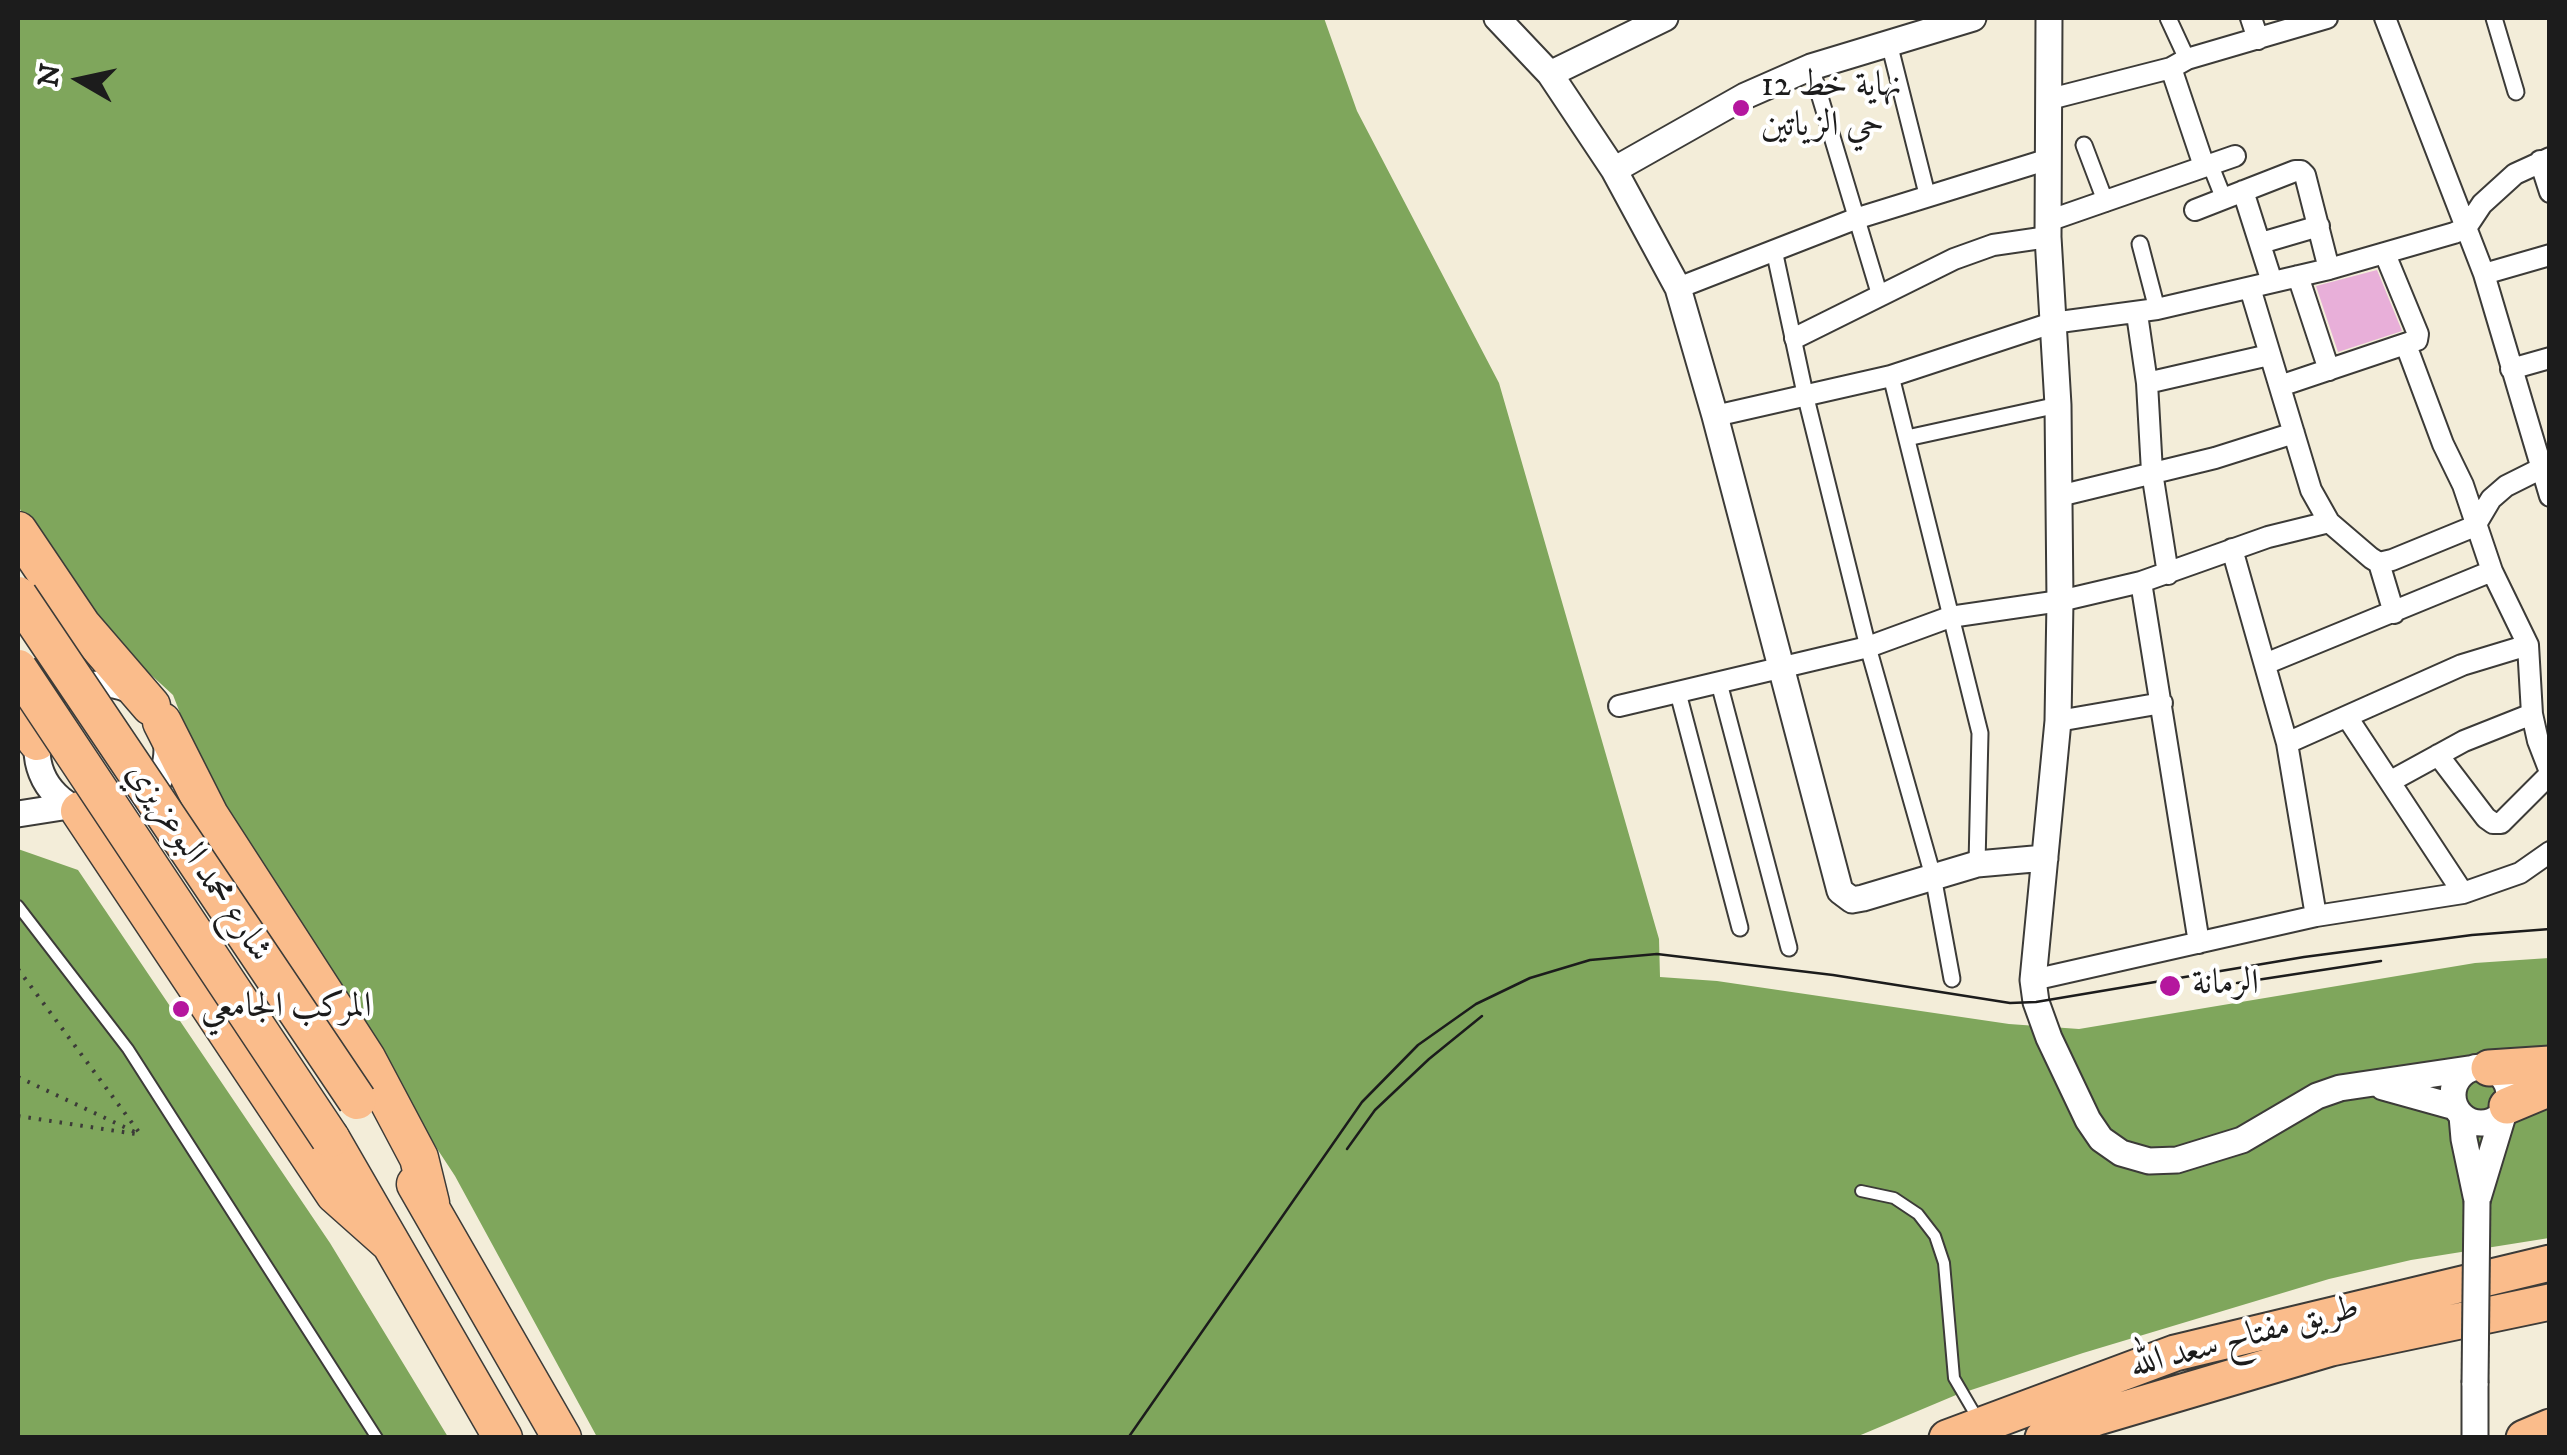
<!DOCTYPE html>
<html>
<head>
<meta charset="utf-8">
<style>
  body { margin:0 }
  #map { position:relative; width:2567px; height:1455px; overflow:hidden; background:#f3edd9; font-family:"IM FELL DW Pica",serif }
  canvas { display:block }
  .frame { position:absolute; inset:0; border:20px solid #1c1c1c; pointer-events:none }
  .north { position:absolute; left:30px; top:30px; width:100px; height:100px; -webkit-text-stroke:8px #fff; paint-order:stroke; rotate:279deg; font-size:28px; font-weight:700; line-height:40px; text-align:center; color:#1c1c1c }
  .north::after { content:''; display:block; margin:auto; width:35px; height:45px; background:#1c1c1c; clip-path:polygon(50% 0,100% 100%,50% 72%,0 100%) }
</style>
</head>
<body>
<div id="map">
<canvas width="2567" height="1455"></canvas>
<div class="frame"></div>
<div class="north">N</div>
</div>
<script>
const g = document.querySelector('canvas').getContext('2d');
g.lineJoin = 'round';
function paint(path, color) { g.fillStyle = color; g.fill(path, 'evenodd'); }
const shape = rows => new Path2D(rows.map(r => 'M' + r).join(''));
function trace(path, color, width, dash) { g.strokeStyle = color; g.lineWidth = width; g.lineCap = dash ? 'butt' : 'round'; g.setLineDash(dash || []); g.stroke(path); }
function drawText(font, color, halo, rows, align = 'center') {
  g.font = font + ' "IM FELL DW Pica",Amiri,serif'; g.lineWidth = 8; g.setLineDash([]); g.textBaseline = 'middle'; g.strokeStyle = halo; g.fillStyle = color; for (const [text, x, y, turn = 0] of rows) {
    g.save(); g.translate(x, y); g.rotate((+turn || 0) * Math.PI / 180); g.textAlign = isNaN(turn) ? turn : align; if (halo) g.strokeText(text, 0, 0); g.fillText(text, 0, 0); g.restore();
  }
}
paint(shape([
  [18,18,1324,18,1357,111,1499,383,1659,939,1660,977,1717,981,2009,1024,2079,1029,2475,963,2549,958,2549,1238,2411,1260,2329,1279,2083,1353,1956,1395,1856,1437,597,1437,455,1176,221,819,173,695,88,617,18,506],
  [18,849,78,870,330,1243,448,1437,18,1438]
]), '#7fa65c');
paint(shape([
  [2377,270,2402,331,2338,352,2316,286]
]), '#e8afd9');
const service = shape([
  [18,906,128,1049,377,1438],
  [1861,1191,1894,1198,1918,1214,1935,1236,1944,1263,1954,1378,1978,1419]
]);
const pedestrian = shape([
  [2168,18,2187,59],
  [2494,18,2516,92],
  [1889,43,1927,194],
  [1811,67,1880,296],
  [2084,145,2106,203],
  [2210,164,2224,199],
  [2140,244,2157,309],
  [1774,250,1806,398,1868,647,1933,876,1952,979],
  [1891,376,1980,733,1977,864],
  [1907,438,2058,405],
  [1719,683,1789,948],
  [1678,693,1740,928]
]);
const minor = shape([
  [2251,18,2258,39],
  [2385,18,2484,274,2550,496],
  [2171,68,2204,166],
  [2050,99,2171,68,2187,59,2327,18],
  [2540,161,2550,192],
  [2243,191,2272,282],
  [2195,210,2295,171,2301,171,2305,175,2329,269],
  [2048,221,2235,156],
  [2261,243,2319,226],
  [2484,274,2550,255],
  [2298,276,2329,370],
  [1678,288,1855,219,2049,159],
  [2250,288,2311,490,2329,522],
  [2137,314,2147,383,2152,472,2168,574],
  [1795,338,1954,259,1993,245,2048,237],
  [2406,345,2443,444,2463,485,2492,571,2528,645,2532,714,2538,741,2550,772],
  [2511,369,2550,358],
  [2147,383,2269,355],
  [2280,386,2417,340,2418,334,2385,254],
  [1715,416,1891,376,2052,323,2157,309,2329,269,2454,233,2466,228,2482,204,2515,174,2550,158],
  [2059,496,2215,458,2294,433],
  [2232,549,2287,743,2316,916],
  [2379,563,2394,613],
  [2141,582,2199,943],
  [2265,664,2492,571],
  [1619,706,1868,647,1950,617,2060,601,2141,582,2268,537,2329,522,2371,558,2379,563,2392,560,2475,526,2491,499,2506,486,2540,469,2550,470],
  [2347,717,2463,893],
  [2058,721,2162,703],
  [2287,743,2462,665,2528,645],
  [2438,755,2486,818,2493,823,2501,823,2550,774],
  [2391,781,2464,741,2532,714],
  [2033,980,2316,916,2463,893,2520,873,2550,852]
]);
const tertiary = shape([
  [1497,18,1550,74,1614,170,1678,288,1715,416,1840,891,1852,900,1863,898,1977,864,2045,858],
  [2049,18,2048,237,2058,405,2060,601,2058,721,2033,980,2036,1002,2049,1038,2088,1120,2101,1139,2121,1153,2149,1161,2177,1160,2242,1140,2317,1096,2340,1088,2475,1068],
  [1550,74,1665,18],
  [1614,170,1745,96,1811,67,1973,18],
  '37 749a65 65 0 1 1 130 0a65 65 0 1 1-130 0Z',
  [18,814,69,806],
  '2453 1095a28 28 0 1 1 56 0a28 28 0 1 1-56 0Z',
  [2383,1087,2455,1107],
  [2462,1116,2464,1139,2476,1196],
  [2477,1201,2504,1112],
  [2475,1383,2475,1438]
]);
const trunk = shape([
  [2489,1068,2550,1064],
  [2507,1106,2550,1088],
  [1947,1438,2175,1353,2550,1263],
  [2043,1438,2098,1417,2331,1348,2550,1302],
  [2524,1438,2550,1427]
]);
const motorway = shape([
  [18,531,82,626,151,706],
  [18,713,37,741],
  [162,722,209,815,366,1058,419,1158,430,1203],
  [80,811,335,1194,389,1242],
  [330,1138,503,1438],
  [416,1184,562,1438]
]);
trace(service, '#3c3b38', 14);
trace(pedestrian, '#3c3b38', 19);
trace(minor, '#3c3b38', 24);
trace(tertiary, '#3c3b38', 29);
trace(trunk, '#3c3b38', 39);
trace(motorway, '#3c3b38', 41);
trace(shape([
  [18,969,141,1135],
  [18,1077,137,1133],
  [18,1116,136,1134]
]), '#3c3b38', 4, [2.5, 8]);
trace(service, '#fff', 10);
trace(pedestrian, '#fff', 15);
trace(minor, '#fff', 20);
trace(tertiary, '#fff', 25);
trace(trunk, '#fabc8b', 35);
trace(motorway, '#fabc8b', 38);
trace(shape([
  [2237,983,2381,961],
  [1347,1149,1375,1110,1429,1059,1482,1016],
  [1128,1438,1362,1102,1418,1045,1476,1004,1530,978,1590,960,1657,954,1833,975,2010,1003,2036,1002,2304,957,2472,935,2550,929]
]), '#1c1c1c', 2.5);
const tertiaryBridge = shape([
  [2475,1383,2477,1201]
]);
const motorwayBridge = shape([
  [18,596,357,1100],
  [18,669,330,1138]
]);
trace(tertiaryBridge, '#3c3b38', 29, []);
trace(motorwayBridge, '#3c3b38', 41, []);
trace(tertiaryBridge, '#fff', 25);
trace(motorwayBridge, '#fabc8b', 38);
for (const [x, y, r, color] of [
  [1741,108,10,"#b5179e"],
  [2170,986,12,"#b5179e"],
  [181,1009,10,"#b5179e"]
]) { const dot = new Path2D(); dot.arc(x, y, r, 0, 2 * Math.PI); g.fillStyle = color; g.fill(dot); trace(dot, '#fff', 4); }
drawText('35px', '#1c1c1c', '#fff', [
  ["نهاية خط 12",1761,88],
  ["حي الزياتين",1761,128],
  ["الرمانة",2192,986],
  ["المركب الجامعي",201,1009]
], 'left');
drawText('35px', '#1c1c1c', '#fff', [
  ["شارع محمد البوعزيزي",197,863,56],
  ["طريق مفتاح سعد الله",2245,1339,-15]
]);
</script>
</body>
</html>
